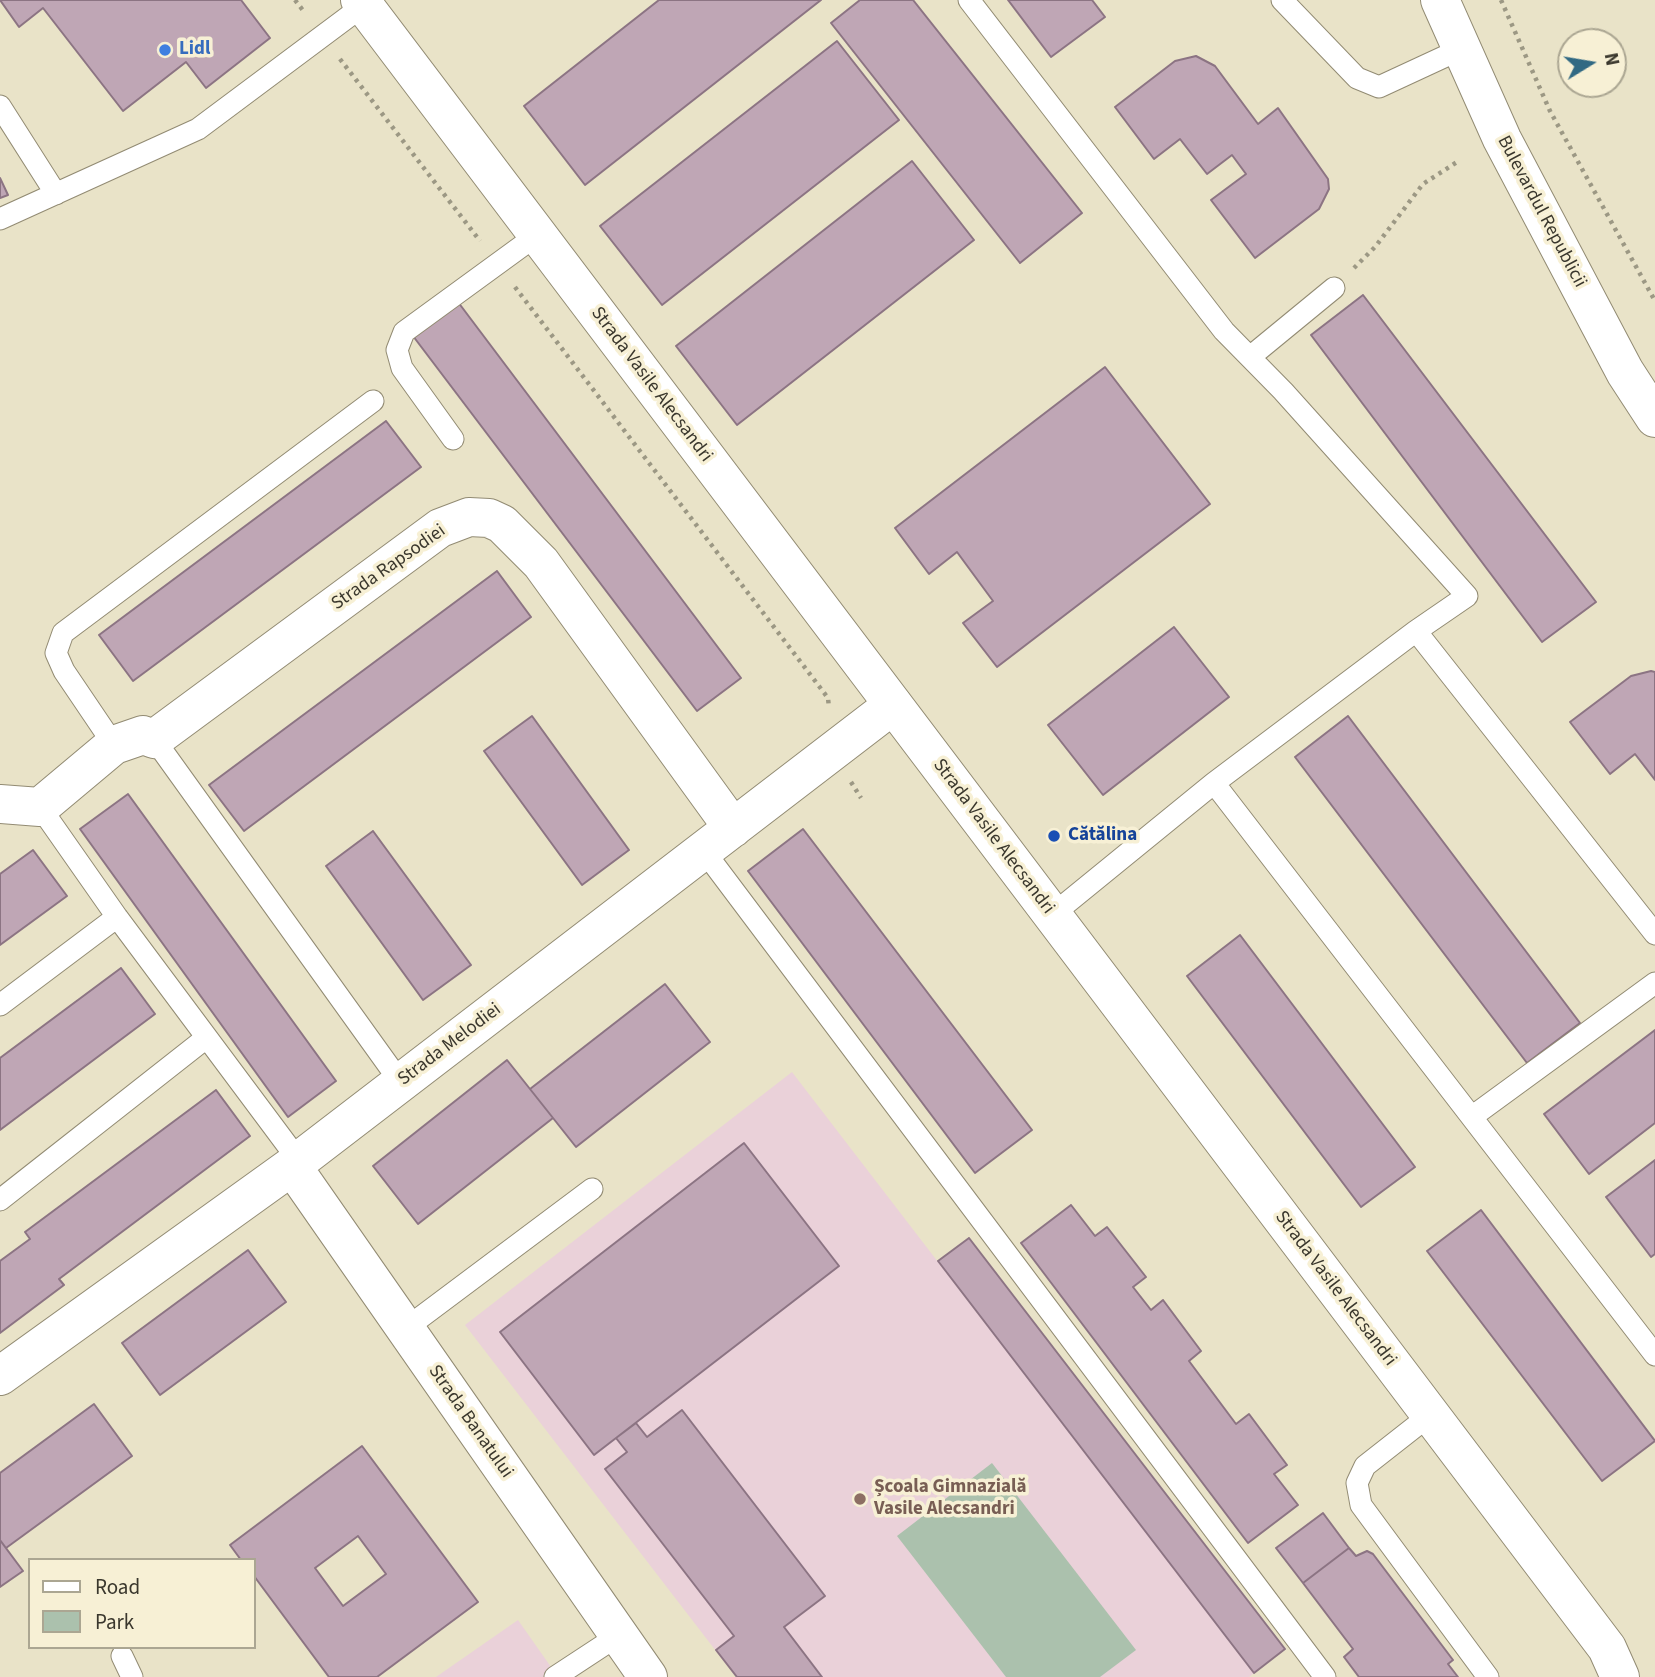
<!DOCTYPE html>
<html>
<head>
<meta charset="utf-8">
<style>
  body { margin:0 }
  #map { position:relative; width:1655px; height:1677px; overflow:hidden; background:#e9e3c8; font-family:"Source Sans 3",sans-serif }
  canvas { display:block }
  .legend { position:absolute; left:28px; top:1558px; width:228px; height:91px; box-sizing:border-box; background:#f7f0d5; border:2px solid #aba692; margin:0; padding:9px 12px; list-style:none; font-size:21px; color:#3a372d }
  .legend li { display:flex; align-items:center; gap:14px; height:35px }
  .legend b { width:35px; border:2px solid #aba692 }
  .north { position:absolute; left:1557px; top:28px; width:70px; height:70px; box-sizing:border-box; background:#f7f0d5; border:2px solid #aba692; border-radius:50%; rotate:79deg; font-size:19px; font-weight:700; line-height:28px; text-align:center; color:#3a372d }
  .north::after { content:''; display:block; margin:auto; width:24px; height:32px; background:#316983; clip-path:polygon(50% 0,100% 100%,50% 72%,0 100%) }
</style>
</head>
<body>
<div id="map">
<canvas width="1655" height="1677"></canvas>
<ul class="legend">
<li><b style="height:9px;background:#fff"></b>Road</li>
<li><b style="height:19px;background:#abc1ad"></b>Park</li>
</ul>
<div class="north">N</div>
</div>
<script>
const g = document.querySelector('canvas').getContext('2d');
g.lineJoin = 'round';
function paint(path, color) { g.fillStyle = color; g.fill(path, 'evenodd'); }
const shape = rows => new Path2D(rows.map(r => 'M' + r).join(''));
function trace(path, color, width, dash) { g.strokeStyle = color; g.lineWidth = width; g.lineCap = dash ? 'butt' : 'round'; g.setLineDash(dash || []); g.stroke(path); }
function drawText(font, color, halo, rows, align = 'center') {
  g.font = font + ' "Source Sans 3",sans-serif'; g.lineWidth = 7; g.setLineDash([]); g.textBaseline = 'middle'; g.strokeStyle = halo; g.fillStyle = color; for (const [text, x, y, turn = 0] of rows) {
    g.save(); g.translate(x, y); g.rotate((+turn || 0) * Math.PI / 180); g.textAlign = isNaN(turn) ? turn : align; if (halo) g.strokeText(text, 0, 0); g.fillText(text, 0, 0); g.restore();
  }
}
paint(shape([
  [792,1072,1254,1673,1249,1677,736,1677,465,1325],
  [518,1620,558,1677,436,1677]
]), '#ead1d9');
paint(shape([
  [992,1463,1136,1650,1100,1677,1006,1677,897,1536]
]), '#abc1ad');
const building = shape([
  [0,0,241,0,270,38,206,88,186,62,123,111,43,8,19,27,0,0],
  [659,0,821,0,585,185,524,106,659,0],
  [860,0,913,0,1082,213,1020,263,831,23,860,0],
  [1008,0,1092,0,1105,17,1051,57,1008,0],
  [837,41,899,120,662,305,600,226,837,41],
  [1196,56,1215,66,1258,124,1278,108,1328,179,1329,189,1319,209,1255,258,1211,200,1246,174,1232,155,1207,174,1180,139,1154,159,1115,107,1175,61,1196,56],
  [912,161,974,240,737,425,676,346,912,161],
  [0,178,8,195,0,198,0,178],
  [1363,295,1596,602,1542,642,1311,335,1363,295],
  [458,302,741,678,697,711,413,336,458,302],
  [1105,367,1210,504,997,667,963,623,993,601,957,552,929,574,895,528,1105,367],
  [386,421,421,467,133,681,99,635,386,421],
  [497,571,531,617,244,831,209,785,497,571],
  [1174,627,1229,697,1103,795,1048,725,1174,627],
  [1651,671,1655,672,1655,780,1635,754,1610,774,1570,722,1631,676,1651,671],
  [532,716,629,850,582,885,484,751,532,716],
  [1348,716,1580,1023,1527,1063,1295,757,1348,716],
  [128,794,336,1081,288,1117,80,829,128,794],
  [803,829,1032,1130,975,1173,748,871,803,829],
  [373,831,471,965,423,1000,326,866,373,831],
  [33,850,67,896,0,945,0,874,33,850],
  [1240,935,1415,1167,1361,1207,1187,976,1240,935],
  [121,968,155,1014,0,1130,0,1058,121,968],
  [665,984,710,1042,576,1147,530,1089,665,984],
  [1655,1030,1655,1123,1589,1174,1544,1114,1655,1030],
  [507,1060,553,1118,418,1224,373,1166,507,1060],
  [216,1090,250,1136,59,1279,64,1285,0,1333,0,1261,30,1239,25,1232,216,1090],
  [744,1143,839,1266,594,1455,500,1332,744,1143],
  [1655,1160,1655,1254,1651,1257,1606,1197,1655,1160],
  [1071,1205,1095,1236,1107,1227,1146,1277,1133,1287,1151,1310,1163,1300,1201,1351,1189,1361,1236,1424,1249,1414,1287,1465,1274,1474,1298,1505,1248,1543,1021,1243,1071,1205],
  [1481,1210,1655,1441,1602,1481,1427,1251,1481,1210],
  [969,1238,1285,1649,1254,1673,938,1261,969,1238],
  [248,1250,286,1302,160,1395,122,1343,248,1250],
  [94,1404,132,1456,6,1548,0,1540,0,1473,94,1404],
  [682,1410,825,1596,784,1627,822,1677,737,1677,716,1650,734,1636,605,1469,627,1452,616,1438,636,1423,647,1437,682,1410],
  [362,1446,478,1602,377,1677,329,1677,254,1576,254,1560,241,1560,230,1545,362,1446],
  [358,1536,386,1574,343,1606,315,1568,358,1536],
  [1323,1513,1349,1548,1303,1583,1276,1548,1323,1513],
  [0,1540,23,1571,0,1587,0,1540],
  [1349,1548,1356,1556,1367,1551,1373,1554,1453,1660,1448,1664,1458,1677,1359,1677,1344,1657,1353,1649,1303,1583,1349,1548]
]);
paint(building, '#bfa6b5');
trace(building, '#8c7483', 2);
const service = shape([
  [969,0,1224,331,1283,391,1467,596,1416,631],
  [1282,0,1357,78,1379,87,1461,49],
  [0,106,56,194],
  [0,219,198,129,364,5],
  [1250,357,1334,288],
  [453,439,402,368,397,350,404,332,537,235],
  [154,739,401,1083],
  [114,745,64,671,56,653,63,633,373,401],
  [40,807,117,917,299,1161],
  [704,851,1325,1677],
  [1052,915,1214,783],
  [1655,934,1416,631,1214,783,1655,1355],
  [0,1005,117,917],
  [1473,1116,1655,983],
  [0,1200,206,1038],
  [405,1329,592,1189],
  [1430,1415,1365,1466,1357,1483,1361,1505,1488,1677],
  [122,1656,132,1677],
  [555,1677,619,1635]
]);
const minor = shape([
  [0,804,40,807,114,745,143,735,154,739,440,528,469,517,489,518,502,524,541,563,733,828],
  [292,1166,648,1677],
  [0,1376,292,1166,893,705]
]);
const tertiary = shape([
  [360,0,1607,1648,1620,1677],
  [1440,0,1502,139,1625,372,1655,418]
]);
trace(service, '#928b73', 23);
trace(minor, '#928b73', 40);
trace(tertiary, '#928b73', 40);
trace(shape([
  [295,0,305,13],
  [1501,0,1550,111,1655,301],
  [340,59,480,241],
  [1354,268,1375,247,1423,184,1457,162],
  [515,287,828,698,829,708],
  [851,782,861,798]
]), '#9c9884', 4.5, [3.5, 5]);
trace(service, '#fff', 21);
trace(minor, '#fff', 38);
trace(tertiary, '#fff', 38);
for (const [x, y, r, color] of [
  [165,50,7,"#3f7fe0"],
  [1054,836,7,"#1a4fb4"],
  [860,1499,7,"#8d6e63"]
]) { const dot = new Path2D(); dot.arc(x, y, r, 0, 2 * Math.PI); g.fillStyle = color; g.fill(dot); trace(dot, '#f7f0d5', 2.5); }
drawText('bold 19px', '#366cbe', '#f7f0d5', [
  ["Lidl",179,50]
], 'left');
drawText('19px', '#3a372d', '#f7f0d5', [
  ["Bulevardul Republicii",1541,212,62],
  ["Strada Vasile Alecsandri",651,385,53],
  ["Strada Rapsodiei",389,568,-35],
  ["Strada Vasile Alecsandri",993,837,53],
  ["Strada Melodiei",450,1045,-37],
  ["Strada Vasile Alecsandri",1335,1289,53],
  ["Strada Banatului",470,1422,55]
]);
drawText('bold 19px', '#164399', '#f7f0d5', [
  ["Cătălina",1068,836]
], 'left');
drawText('bold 19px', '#785e54', '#f7f0d5', [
  ["Școala Gimnazială",874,1488],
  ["Vasile Alecsandri",874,1510]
], 'left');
</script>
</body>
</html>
